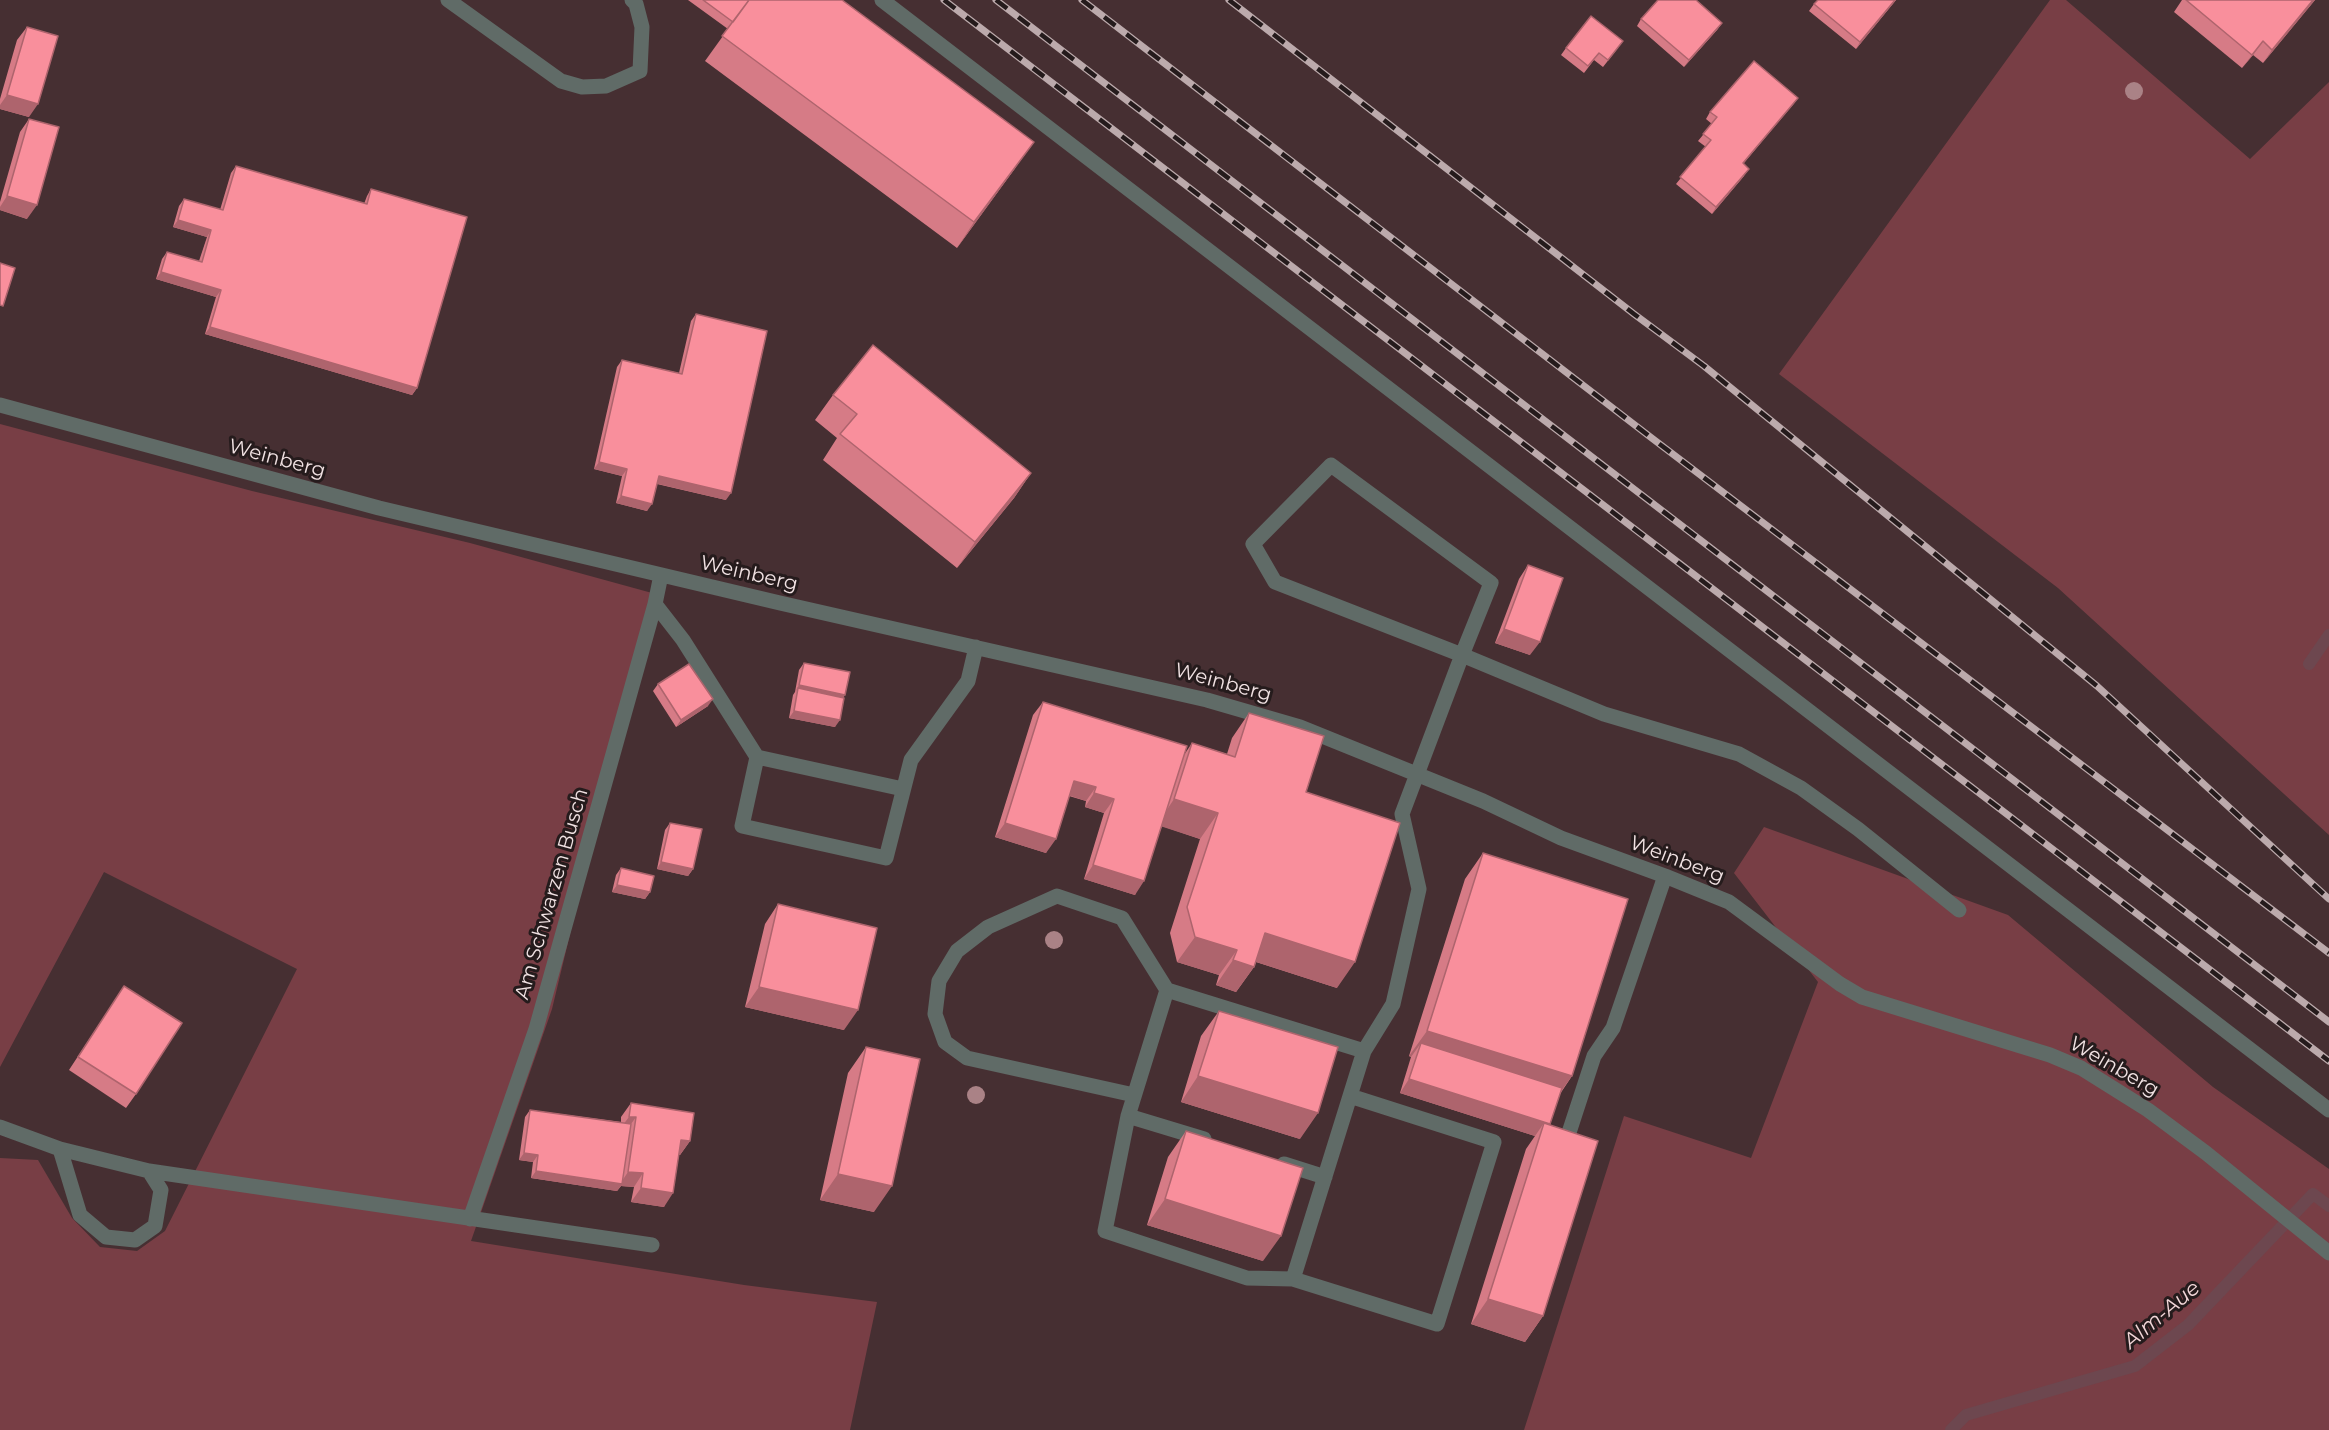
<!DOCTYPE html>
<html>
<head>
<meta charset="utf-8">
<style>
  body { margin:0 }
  canvas { display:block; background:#462f32 }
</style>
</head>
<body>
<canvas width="2329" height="1430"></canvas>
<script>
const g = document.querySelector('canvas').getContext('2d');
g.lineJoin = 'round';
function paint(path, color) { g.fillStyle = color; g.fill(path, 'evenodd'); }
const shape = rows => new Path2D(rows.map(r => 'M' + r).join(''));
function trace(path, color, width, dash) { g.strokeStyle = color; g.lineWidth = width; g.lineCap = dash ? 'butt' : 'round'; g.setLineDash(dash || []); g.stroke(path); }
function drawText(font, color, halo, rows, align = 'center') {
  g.font = font + ' Montserrat,sans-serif'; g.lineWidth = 6; g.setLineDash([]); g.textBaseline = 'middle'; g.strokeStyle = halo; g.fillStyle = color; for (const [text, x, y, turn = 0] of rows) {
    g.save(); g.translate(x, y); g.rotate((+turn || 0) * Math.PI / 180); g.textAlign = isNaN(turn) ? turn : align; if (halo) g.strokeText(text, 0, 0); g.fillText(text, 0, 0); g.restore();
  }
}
paint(shape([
  [2050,0,2066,0,2250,159,2329,82,2329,835,2058,588,1779,374],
  [0,424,252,491,470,543,652,593,552,1009,471,1241,744,1285,877,1302,850,1430,0,1430,0,1158,38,1160,72,1218,100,1247,137,1251,165,1231,297,969,104,872,0,1067],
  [1764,827,2008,915,2213,1087,2329,1169,2329,1430,1524,1430,1624,1116,1751,1158,1818,982,1734,873]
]), '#783e45');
trace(shape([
  [2309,664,2329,635],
  [1951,1430,1966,1415,2135,1366,2188,1325,2313,1194,2329,1206]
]), '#6d474f', 12);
trace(shape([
  [448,0,561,81,582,87,606,86,640,71,642,27,636,4,632,0],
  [882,0,2329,1110],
  [0,405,379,508,780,603,1207,700,1300,727,1483,801,1561,838,1665,876,1729,902,1840,984,1862,997,2050,1055,2081,1068,2148,1110,2206,1153,2329,1253],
  [655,604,683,640,757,757,742,826,886,858,911,760,968,681,976,647],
  [757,757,903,789],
  [1134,1095,967,1058,945,1042,935,1014,939,981,957,951,988,927,1057,896,1122,918,1167,990],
  [1350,1096,1494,1142,1437,1324,1293,1279,1364,1051,1393,1004,1419,889,1402,814,1462,655,1491,583,1331,465,1253,544,1275,582,1462,655,1604,714,1739,754,1801,788,1858,829,1959,910],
  [1128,1116,1105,1231,1247,1278,1293,1279],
  [0,1127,60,1149,149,1171,161,1190,155,1226,135,1240,106,1237,80,1215,60,1149],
  [1204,1139,1128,1116,1167,990,1364,1051],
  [1563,1151,1594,1056,1613,1028,1665,876],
  [1284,1164,1325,1177],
  [149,1171,652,1245],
  [470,1219,536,1029,655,604,661,575]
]), '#606b67', 15);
const rail = shape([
  [944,0,2329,1061],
  [996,0,2329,1022],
  [1082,0,1653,439,2329,953],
  [1229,0,1634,314,1704,366,2097,686,2329,899]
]);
trace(rail, '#bcaaac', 7);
trace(rail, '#251b1c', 4.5, [14]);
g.fillStyle = '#aa8286';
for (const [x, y] of [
  [2134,91],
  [1054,940],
  [976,1095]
]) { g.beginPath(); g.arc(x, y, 9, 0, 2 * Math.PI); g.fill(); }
paint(shape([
  [688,0,842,0,1016,167,957,248,705,61,728,29],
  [1896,0,1856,49,1809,11,1814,4],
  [2182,0,2315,0,2263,63,2253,55,2242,68,2174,12],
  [1641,19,1722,23,1717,30,1684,67,1637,26],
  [27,27,29,117,0,109,0,99,17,40],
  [1566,48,1618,48,1603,67,1594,60,1584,73,1561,55],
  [1798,98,1743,164,1744,176,1712,214,1676,184,1706,147,1698,141,1712,124,1706,119,1710,112],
  [29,119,27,219,0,210,0,202,20,132],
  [236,166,364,204,367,196,371,189,417,388,412,395,205,334,216,297,156,279,162,259,167,252,199,261,207,237,173,227,179,206,184,199,220,210,231,173],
  [696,314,726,500,657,484,647,511,616,503,622,476,594,469,617,367,622,360,679,373,691,321],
  [833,395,1031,473,1014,498,957,568,823,460,837,438,815,420],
  [1528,565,1530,655,1495,643,1519,579],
  [804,663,843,698,835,727,789,718,793,695,795,692,799,670],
  [658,684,708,706,676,727,653,691],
  [1043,702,1184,755,1192,743,1227,754,1232,738,1249,713,1306,792,1337,988,1256,962,1254,967,1236,992,1216,985,1219,975,1177,962,1170,933,1200,839,1162,826,1135,895,1084,879,1104,813,1085,807,1086,801,1069,796,1046,853,995,837,1033,715],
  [670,823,693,869,688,876,657,869,665,830],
  [1483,853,1572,1076,1560,1094,1549,1125,1543,1316,1525,1342,1471,1324,1526,1149,1535,1136,1400,1093,1411,1057,1409,1056,1465,879],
  [621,868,650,892,645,899,612,892,616,875],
  [778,904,844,1030,745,1007,765,924],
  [124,986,136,1094,126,1108,69,1070],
  [1219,1011,1300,1139,1181,1102,1201,1036],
  [866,1047,874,1212,820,1200,848,1073],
  [631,1103,690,1141,680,1155,679,1155,664,1207,631,1202,634,1187,621,1186,617,1191,531,1178,533,1162,519,1160,525,1117,530,1110,621,1122,621,1117],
  [1186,1131,1263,1261,1147,1225,1168,1157]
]), '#d67b86');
paint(shape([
  [1895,0,1896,0,1856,49,1860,42],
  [2313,0,2315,0,2263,63,2272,50],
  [1722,23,1717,30,1684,67,1689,60],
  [2263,41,2253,55,2242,68,2252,55],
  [7,95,38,104,29,117,0,109,0,105],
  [1798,98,1793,105,1738,170,1743,163],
  [1034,142,1016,167,957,248,974,222],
  [1749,169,1744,176,1712,214,1716,207],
  [7,196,37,205,27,219,0,210,0,207],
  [178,220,211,230,207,237,173,227],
  [161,272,221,290,216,297,156,279],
  [210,327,417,388,412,395,205,334],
  [599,462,627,469,622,476,594,469],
  [1031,473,1014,498,957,568,975,542],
  [659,476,731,493,726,500,654,483],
  [621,496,652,504,647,511,616,503],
  [1504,629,1540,642,1530,655,1495,643],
  [799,685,845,695,841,702,798,688,795,692],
  [713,699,708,706,676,727,681,720],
  [794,711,840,720,835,727,789,718],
  [1074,781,1096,787,1086,801,1065,794],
  [1094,793,1114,799,1104,813,1085,807],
  [1174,799,1218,813,1200,839,1157,825],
  [1005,823,1056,839,1046,853,995,837],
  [661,862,693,869,688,876,657,869],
  [1093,865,1144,881,1135,895,1084,879],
  [617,885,650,892,645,899,612,892],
  [1265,933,1355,962,1337,988,1247,959],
  [1195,937,1237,950,1219,975,1177,962],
  [1233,960,1254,967,1236,992,1216,985],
  [759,987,858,1010,844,1030,745,1007],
  [1427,1031,1572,1076,1554,1101,1421,1043,1411,1057,1409,1056],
  [1198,1076,1318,1113,1300,1139,1181,1102],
  [1409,1079,1550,1124,1541,1137,1544,1123,1535,1136,1400,1093],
  [629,1117,636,1117,626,1131,619,1130],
  [681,1140,690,1141,680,1155,671,1154],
  [524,1153,538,1155,533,1162,519,1160],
  [536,1171,620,1184,628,1172,643,1173,634,1187,621,1186,617,1191,531,1178],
  [838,1174,892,1186,874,1212,820,1200],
  [641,1188,673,1193,664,1207,631,1202],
  [1165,1199,1281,1236,1263,1261,1147,1225],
  [1488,1299,1543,1316,1525,1342,1471,1324]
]), '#ae646d');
const building = shape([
  [703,0,749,0,733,22,703,0],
  [749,0,842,0,1034,142,974,222,722,36,749,0],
  [1658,0,1696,0,1722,23,1689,60,1641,19,1658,0],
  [1818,0,1895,0,1860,42,1814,4,1818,0],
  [2186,0,2313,0,2272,50,2263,41,2252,55,2186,0],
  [1591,16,1623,41,1608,60,1599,53,1588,66,1566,48,1591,16],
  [27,27,58,36,38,104,7,95,27,27],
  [1754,61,1798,98,1743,163,1749,169,1716,207,1680,177,1711,140,1703,134,1717,117,1710,112,1754,61],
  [29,119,59,127,37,205,7,196,29,119],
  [236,166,367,204,371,189,467,217,417,388,210,327,221,290,161,272,167,252,202,262,211,230,178,220,184,199,223,210,236,166],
  [0,263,15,268,3,306,0,305,0,263],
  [696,314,767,331,731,493,659,476,652,504,621,496,627,469,599,462,622,360,682,374,696,314],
  [873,345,1031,473,975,542,840,434,857,414,833,395,873,345],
  [1528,565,1563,578,1540,642,1504,629,1528,565],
  [804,663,850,672,845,695,799,685,804,663],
  [689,664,713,699,681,720,658,684,689,664],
  [798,688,844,698,840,720,794,711,798,688],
  [1043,702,1187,746,1144,881,1093,865,1114,799,1094,793,1096,787,1074,781,1056,839,1005,823,1043,702],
  [1249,713,1324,736,1306,792,1400,823,1355,962,1265,933,1254,967,1233,960,1237,950,1195,937,1187,907,1218,813,1174,799,1192,743,1235,757,1249,713],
  [670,823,702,829,693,869,661,862,670,823],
  [1483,853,1628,899,1572,1076,1427,1031,1483,853],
  [621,868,654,876,650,892,617,885,621,868],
  [778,904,877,928,858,1010,759,987,778,904],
  [124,986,182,1023,136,1094,78,1057,124,986],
  [1219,1011,1338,1047,1318,1113,1198,1076,1219,1011],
  [1421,1043,1562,1088,1550,1124,1409,1079,1421,1043],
  [866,1047,920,1059,892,1186,838,1174,866,1047],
  [631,1103,694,1113,690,1141,681,1140,673,1193,641,1188,643,1173,628,1172,636,1117,629,1117,631,1103],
  [530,1110,631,1124,622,1184,536,1171,538,1155,524,1153,530,1110],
  [1544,1123,1598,1141,1543,1316,1488,1299,1544,1123],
  [1186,1131,1303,1168,1281,1236,1165,1199,1186,1131]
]);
paint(building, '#f98f9c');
trace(building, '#ae646d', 1.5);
drawText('20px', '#f1e2e3', '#251b1c', [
  ["Weinberg",277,459,15],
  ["Weinberg",749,574,13],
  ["Weinberg",1223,683,15],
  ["Weinberg",1677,860,21],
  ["Am Schwarzen Busch",552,894,-74],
  ["Weinberg",2114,1067,30]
]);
drawText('italic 21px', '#f2d6d8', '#251b1c', [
  ["Alm-Aue",2162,1315,-40]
]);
</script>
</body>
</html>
